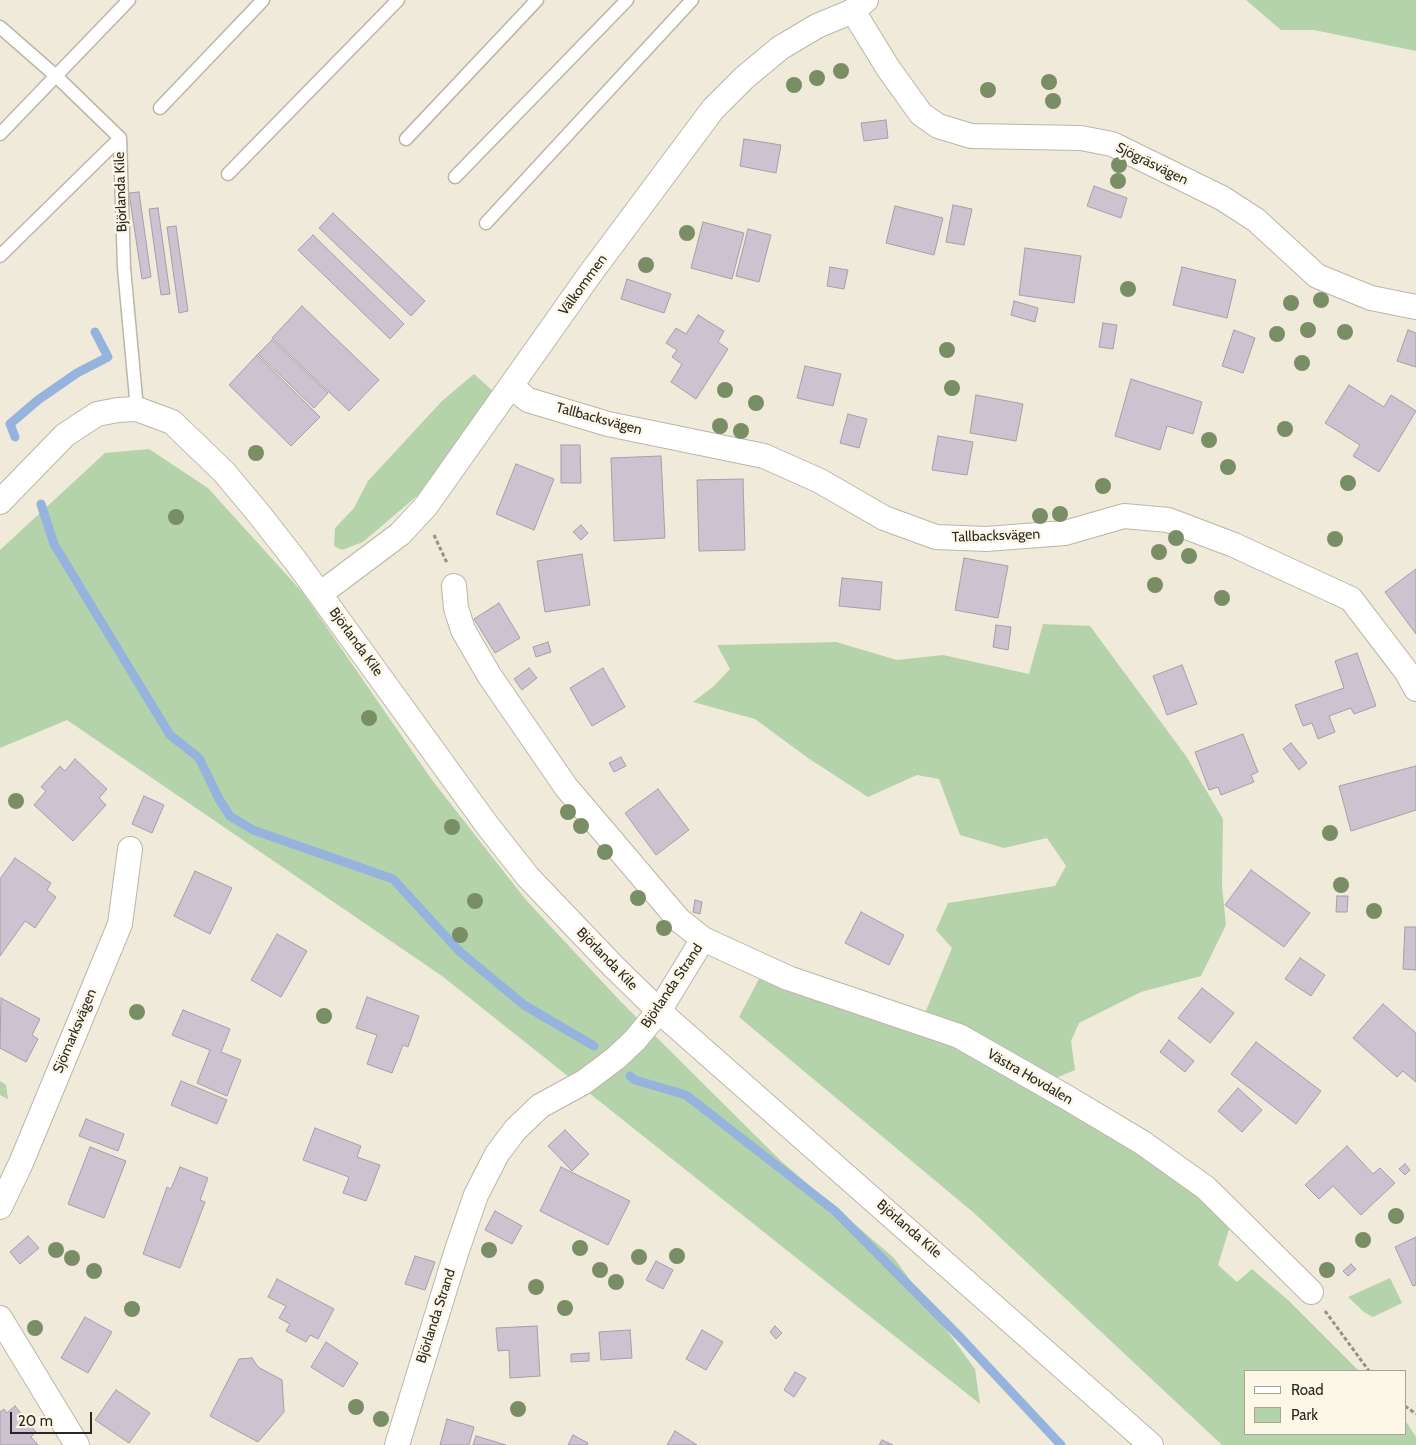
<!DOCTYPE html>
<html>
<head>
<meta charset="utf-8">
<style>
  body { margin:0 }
  #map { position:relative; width:1416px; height:1445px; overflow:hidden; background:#efeada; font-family:Cabin,sans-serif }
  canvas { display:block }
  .legend { position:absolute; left:1244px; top:1370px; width:162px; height:65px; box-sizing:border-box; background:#fcf7e7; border:1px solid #a8a498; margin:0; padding:6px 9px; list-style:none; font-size:15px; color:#292822 }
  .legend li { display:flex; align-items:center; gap:10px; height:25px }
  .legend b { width:25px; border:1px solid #a8a498 }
  .scale { position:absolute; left:10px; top:1412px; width:82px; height:22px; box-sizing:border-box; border:2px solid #292822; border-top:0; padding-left:6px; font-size:15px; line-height:18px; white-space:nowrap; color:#292822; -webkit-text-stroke:4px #fcf7e7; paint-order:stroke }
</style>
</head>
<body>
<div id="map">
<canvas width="1416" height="1445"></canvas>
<ul class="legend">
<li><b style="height:6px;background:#fff"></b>Road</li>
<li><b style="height:14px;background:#b5d3ab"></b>Park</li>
</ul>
<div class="scale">20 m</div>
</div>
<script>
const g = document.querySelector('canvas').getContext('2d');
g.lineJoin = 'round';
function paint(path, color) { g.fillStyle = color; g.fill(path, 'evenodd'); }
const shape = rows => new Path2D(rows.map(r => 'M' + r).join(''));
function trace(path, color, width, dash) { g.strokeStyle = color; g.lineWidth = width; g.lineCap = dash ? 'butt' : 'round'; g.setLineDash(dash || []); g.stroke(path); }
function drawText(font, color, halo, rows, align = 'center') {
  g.font = font + ' Cabin,sans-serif'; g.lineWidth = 5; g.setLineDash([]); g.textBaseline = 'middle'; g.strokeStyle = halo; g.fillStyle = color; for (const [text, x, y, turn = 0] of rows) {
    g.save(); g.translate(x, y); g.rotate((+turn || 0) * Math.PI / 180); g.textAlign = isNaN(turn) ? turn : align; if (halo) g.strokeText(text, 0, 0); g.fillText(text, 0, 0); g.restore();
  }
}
paint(shape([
  [1246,0,1416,0,1416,51,1314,30,1281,30],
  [474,374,494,392,418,495,363,542,342,550,334,546,335,528,354,508,368,481,442,401],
  [149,449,208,488,303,593,432,780,526,900,622,1003,781,1161,894,1258,975,1369,980,1404,442,976,67,720,0,748,0,550,105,453],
  [1043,624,1090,626,1186,756,1223,819,1222,886,1226,925,1201,976,1141,992,1079,1023,1071,1041,1075,1070,1056,1078,925,1013,952,948,936,930,948,903,1055,886,1066,866,1047,838,1004,848,960,835,939,779,917,775,868,797,808,758,755,719,693,702,714,686,730,669,717,645,836,642,897,660,943,655,1029,674],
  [760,977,941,1037,1132,1147,1231,1223,1218,1265,1237,1282,1252,1269,1289,1301,1359,1371,1245,1371,1245,1434,1405,1434,1405,1420,1416,1437,1416,1445,1222,1445,974,1213,739,1017],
  [0,1081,6,1085,8,1099,0,1095],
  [1390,1278,1402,1303,1373,1317,1364,1312,1348,1297]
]), '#b5d3ab');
trace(shape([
  [15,437,10,424,38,400,77,373,108,357,95,332],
  [41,504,54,544,86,597,170,735,199,758,219,799,230,816,253,830,393,879,460,952,524,1005,594,1046],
  [630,1076,635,1080,686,1095,835,1211,960,1337,1061,1445]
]), '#96b3dd', 9);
const building = shape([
  [886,120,888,138,864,141,861,123,886,120],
  [744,139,781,145,776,173,740,166,744,139],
  [1094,186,1127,198,1121,218,1087,206,1094,186],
  [139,192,151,277,142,279,129,193,139,192],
  [953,205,972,209,964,245,946,242,953,205],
  [895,206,943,218,934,255,886,243,895,206],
  [158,208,170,294,161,295,149,209,158,208],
  [333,213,425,301,411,316,319,228,333,213],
  [703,222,744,233,732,279,691,268,703,222],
  [176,226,188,311,179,313,167,227,176,226],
  [748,229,771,235,759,282,736,276,748,229],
  [313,235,404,324,390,339,298,250,313,235],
  [1025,248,1081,256,1074,303,1019,295,1025,248],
  [830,267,848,270,844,289,827,286,830,267],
  [1182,267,1236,280,1227,318,1173,305,1182,267],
  [627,279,671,294,664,313,621,299,627,279],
  [1014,301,1038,308,1035,322,1011,315,1014,301],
  [302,306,379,380,349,411,272,338,302,306],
  [698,315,724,331,718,342,728,349,696,399,671,382,682,364,672,357,677,350,666,343,676,328,686,334,698,315],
  [1103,323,1117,325,1113,349,1099,347,1103,323],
  [1234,330,1255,338,1243,373,1222,366,1234,330],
  [1408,330,1416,333,1416,367,1397,361,1408,330],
  [272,340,328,393,314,408,258,354,272,340],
  [257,355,320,417,291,446,229,385,257,355],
  [805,366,841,374,833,406,797,398,805,366],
  [1131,379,1202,402,1193,434,1167,426,1160,450,1115,436,1131,379],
  [1349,385,1384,407,1391,395,1416,411,1379,472,1353,456,1360,445,1325,423,1349,385],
  [976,395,1023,404,1016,441,970,433,976,395],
  [848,414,867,419,859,448,840,443,848,414],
  [938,436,973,442,967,475,932,470,938,436],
  [561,445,580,445,581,483,561,483,561,445],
  [661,456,665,538,614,541,611,458,661,456],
  [516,464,554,479,534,530,496,514,516,464],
  [743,479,745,550,699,551,697,480,743,479],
  [581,525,588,533,581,540,573,532,581,525],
  [582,554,590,605,545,612,537,561,582,554],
  [964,558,1008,566,998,618,955,610,964,558],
  [1416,569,1416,634,1385,592,1416,569],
  [842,578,882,582,880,610,839,606,842,578],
  [499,603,520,638,495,653,474,619,499,603],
  [996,625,1011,627,1008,650,993,647,996,625],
  [548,642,551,652,536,657,533,647,548,642],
  [1357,653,1376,706,1354,714,1351,708,1329,716,1335,732,1318,739,1312,723,1303,726,1295,705,1344,688,1335,661,1357,653],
  [1182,665,1197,704,1167,715,1153,676,1182,665],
  [529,668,537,678,522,690,514,679,529,668],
  [603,668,625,707,592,726,570,688,603,668],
  [1243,734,1258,772,1251,775,1254,782,1221,795,1218,787,1209,790,1195,752,1243,734],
  [1291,743,1307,763,1299,770,1283,749,1291,743],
  [621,757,626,766,614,772,609,763,621,757],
  [75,759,107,789,99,798,106,805,73,841,34,805,46,791,41,787,60,766,65,771,75,759],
  [1416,766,1416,810,1351,831,1339,786,1416,766],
  [658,789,689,830,656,855,625,813,658,789],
  [144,796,164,805,152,833,132,824,144,796],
  [15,858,51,883,47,890,56,897,35,928,25,921,0,956,0,879,15,858],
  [1251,870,1310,913,1284,947,1225,905,1251,870],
  [195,871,232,888,210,934,174,916,195,871],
  [1337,896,1348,896,1347,912,1336,912,1337,896],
  [695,900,702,902,700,914,693,912,695,900],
  [861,912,904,935,889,965,845,943,861,912],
  [1405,927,1416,927,1416,970,1403,969,1405,927],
  [277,934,307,951,281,997,251,980,277,934],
  [1300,958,1325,975,1311,996,1285,979,1300,958],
  [1202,988,1234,1013,1210,1043,1178,1018,1202,988],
  [367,997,419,1016,408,1047,403,1045,392,1073,367,1064,377,1035,356,1028,367,997],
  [1,998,40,1019,32,1035,38,1039,26,1062,0,1048,1,998],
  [1383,1004,1416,1033,1416,1082,1403,1071,1397,1077,1353,1038,1383,1004],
  [183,1010,230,1029,221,1052,241,1060,227,1096,197,1083,210,1050,172,1035,183,1010],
  [1169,1040,1194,1061,1185,1072,1160,1052,1169,1040],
  [1256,1042,1321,1091,1296,1124,1231,1074,1256,1042],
  [181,1081,227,1100,217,1124,171,1105,181,1081],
  [1238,1088,1262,1110,1242,1132,1218,1111,1238,1088],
  [86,1119,124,1134,118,1151,79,1136,86,1119],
  [315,1128,361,1146,357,1157,380,1165,366,1201,343,1193,349,1177,303,1160,315,1128],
  [565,1130,589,1154,572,1171,548,1146,565,1130],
  [1347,1146,1373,1174,1380,1168,1395,1183,1361,1215,1333,1186,1319,1199,1305,1185,1347,1146],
  [90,1147,126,1161,104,1218,68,1204,90,1147],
  [1405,1164,1410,1170,1405,1175,1399,1169,1405,1164],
  [180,1167,208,1178,200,1200,205,1202,180,1268,143,1254,167,1187,171,1189,180,1167],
  [561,1167,630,1201,608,1245,540,1211,561,1167],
  [495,1211,522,1226,512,1244,485,1230,495,1211],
  [28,1236,39,1248,20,1264,10,1252,28,1236],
  [1416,1237,1416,1285,1413,1286,1395,1247,1416,1237],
  [415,1256,435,1262,425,1290,405,1284,415,1256],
  [656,1261,673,1270,663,1289,646,1280,656,1261],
  [1351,1264,1356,1269,1348,1276,1343,1271,1351,1264],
  [277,1279,334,1309,318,1339,310,1335,306,1342,286,1331,290,1324,279,1318,286,1306,268,1297,277,1279],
  [85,1317,112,1332,88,1373,61,1358,85,1317],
  [537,1326,540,1376,510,1378,509,1350,498,1351,496,1328,537,1326],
  [775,1326,782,1333,776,1339,770,1332,775,1326],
  [630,1330,632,1358,601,1360,599,1332,630,1330],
  [702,1330,723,1342,706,1370,686,1359,702,1330],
  [326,1342,358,1363,343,1387,311,1367,326,1342],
  [589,1353,589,1361,571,1362,571,1354,589,1353],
  [252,1358,258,1367,282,1380,284,1412,258,1442,210,1416,239,1359,252,1358],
  [795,1372,806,1378,794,1397,784,1390,795,1372],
  [116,1390,150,1413,129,1443,95,1420,116,1390],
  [15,1406,36,1432,31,1437,38,1445,0,1445,0,1412,4,1409,7,1413,15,1406],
  [447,1419,474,1427,469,1445,440,1445,447,1419],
  [675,1431,697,1445,667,1445,675,1431],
  [573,1435,588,1443,587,1445,568,1445,573,1435],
  [476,1436,506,1445,473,1445,476,1436],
  [882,1440,893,1445,879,1445,882,1440]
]);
paint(building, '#ccc2d0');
trace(building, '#a69eab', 1);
const service = shape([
  [0,27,56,76,120,138,124,268,137,409],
  [160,108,263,0],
  [0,134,129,0],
  [406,139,537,0],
  [228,174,398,0],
  [455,177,627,0],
  [486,223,692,0],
  [0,256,120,138]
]);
const minor = shape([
  [853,11,888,68,921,114,938,126,971,136,1081,138,1112,144,1222,198,1256,220,1317,276,1371,298,1416,307],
  [512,387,528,400,608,424,764,456,820,481,884,518,936,537,986,539,1065,533,1124,516,1168,520,1234,545,1351,599,1406,671,1416,689],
  [0,502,65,435,97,414,118,410,137,409,172,422,224,472,259,514,298,564,487,825,528,877,612,965,659,1011,1151,1445],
  [320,594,400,534,426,506,590,274,713,109,744,78,780,48,817,26,853,11,866,0],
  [703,939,788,978,959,1036,1066,1097,1143,1143,1206,1188,1311,1292],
  [0,1207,21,1163,120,924,130,849],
  [0,1318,77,1445],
  [397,1445,456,1253,476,1195,497,1154,515,1130,540,1106,584,1082,616,1058,635,1040,659,1011,703,939,679,920,566,787,489,675,463,630,456,608,454,586]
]);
trace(service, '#bbb6a7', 15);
trace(minor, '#bbb6a7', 26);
trace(shape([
  [434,535,447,563],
  [1325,1311,1369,1371],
  [1405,1406,1416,1414]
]), '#959287', 3, [4, 2.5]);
trace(service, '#fff', 12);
trace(minor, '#fff', 24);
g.fillStyle = '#7a8e65';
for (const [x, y] of [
  [841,71],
  [817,78],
  [1049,82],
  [794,85],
  [988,90],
  [1053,101],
  [1119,165],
  [1118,181],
  [687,233],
  [646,265],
  [1128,289],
  [1321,300],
  [1291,303],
  [1308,330],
  [1345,332],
  [1277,334],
  [947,350],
  [1302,363],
  [952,388],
  [725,390],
  [756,403],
  [720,426],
  [1285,429],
  [741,431],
  [1209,440],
  [256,453],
  [1228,467],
  [1348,483],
  [1103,486],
  [1060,514],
  [1040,516],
  [176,517],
  [1176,538],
  [1335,539],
  [1159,552],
  [1189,556],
  [1155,585],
  [1222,598],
  [369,718],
  [16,801],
  [568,812],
  [581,826],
  [452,827],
  [1330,833],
  [605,852],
  [1341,885],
  [638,898],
  [475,901],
  [1374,911],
  [664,928],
  [460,935],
  [137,1012],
  [324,1016],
  [1396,1216],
  [1363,1240],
  [580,1248],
  [56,1250],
  [489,1250],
  [677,1256],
  [639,1257],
  [72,1258],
  [600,1270],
  [1327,1270],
  [94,1271],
  [616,1282],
  [536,1287],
  [565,1308],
  [132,1309],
  [35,1328],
  [356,1407],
  [518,1409],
  [381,1419]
]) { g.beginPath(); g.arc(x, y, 8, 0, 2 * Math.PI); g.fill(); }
drawText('14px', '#292822', '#fcf7e7', [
  ["Sjögräsvägen",1152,164,26],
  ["Björlanda Kile",121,192,-92],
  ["Välkommen",583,285,-54],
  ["Tallbacksvägen",599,419,15],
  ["Tallbacksvägen",996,536,-2],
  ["Björlanda Kile",356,642,54],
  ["Björlanda Kile",607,959,46],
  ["Björlanda Strand",672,986,-56],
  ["Sjömarksvägen",75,1031,-67],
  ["Västra Hovdalen",1030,1077,30],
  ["Björlanda Kile",909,1229,41],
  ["Björlanda Strand",436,1316,-72]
]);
</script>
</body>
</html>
